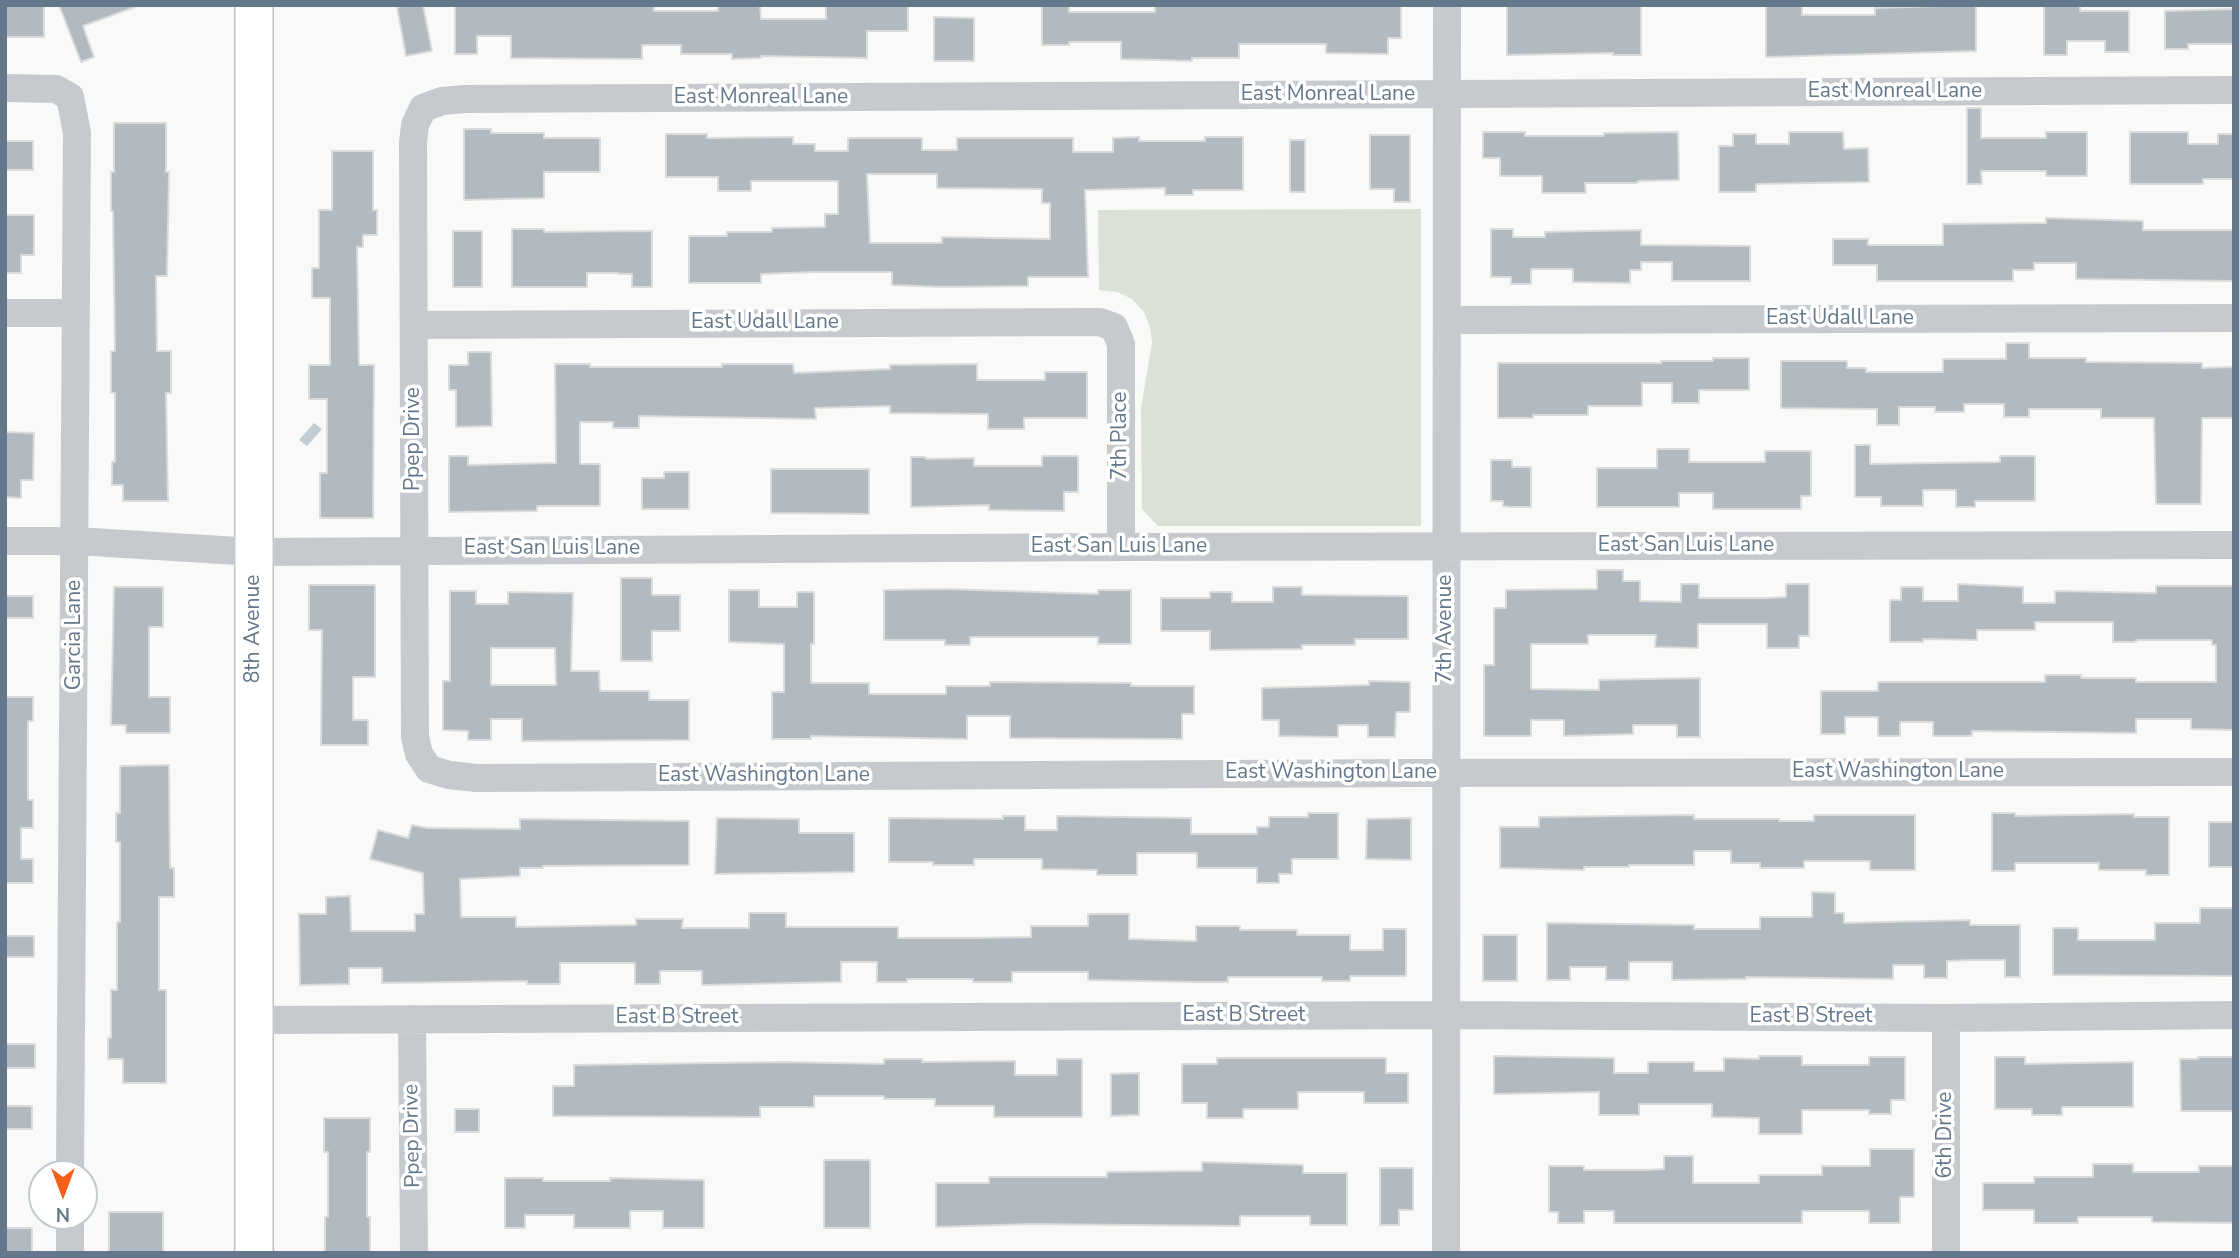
<!DOCTYPE html>
<html>
<head>
<meta charset="utf-8">
<style>
  body { margin:0 }
  #map { position:relative; width:2239px; height:1258px; overflow:hidden; background:#f9f9f7; font-family:"Nunito Sans",sans-serif }
  canvas { display:block }
  .frame { position:absolute; inset:0; border:7px solid #65778b; pointer-events:none }
  .north { position:absolute; left:28px; top:1160px; width:70px; height:70px; box-sizing:border-box; background:#fff; border:2px solid #c1c9d1; border-radius:50%; rotate:180deg; font-size:19px; font-weight:700; line-height:28px; text-align:center; color:#65778b }
  .north::after { content:''; display:block; margin:auto; width:24px; height:32px; background:#f45f1c; clip-path:polygon(50% 0,100% 100%,50% 72%,0 100%) }
</style>
</head>
<body>
<div id="map">
<canvas width="2239" height="1258"></canvas>
<div class="frame"></div>
<div class="north">N</div>
</div>
<script>
const g = document.querySelector('canvas').getContext('2d');
g.lineJoin = 'round';
function paint(path, color) { g.fillStyle = color; g.fill(path, 'evenodd'); }
const shape = rows => new Path2D(rows.map(r => 'M' + r).join(''));
function trace(path, color, width, dash) { g.strokeStyle = color; g.lineWidth = width; g.lineCap = dash ? 'butt' : 'round'; g.setLineDash(dash || []); g.stroke(path); }
function drawText(font, color, halo, rows, align = 'center') {
  g.font = font + ' "Nunito Sans",sans-serif'; g.lineWidth = 7; g.setLineDash([]); g.textBaseline = 'middle'; g.strokeStyle = halo; g.fillStyle = color; for (const [text, x, y, turn = 0] of rows) {
    g.save(); g.translate(x, y); g.rotate((+turn || 0) * Math.PI / 180); g.textAlign = isNaN(turn) ? turn : align; if (halo) g.strokeText(text, 0, 0); g.fillText(text, 0, 0); g.restore();
  }
}
paint(shape([
  [1421,209,1421,526,1158,526,1142,509,1141,408,1152,343,1150,327,1144,312,1132,299,1117,292,1099,290,1098,210]
]), '#dae2d7');
paint(shape([
  [314,423,322,429,307,446,299,440]
]), '#c2cdd2');
const building = shape([
  [5,5,44,5,44,37,5,37,5,5],
  [59,5,135,5,135,7,83,26,94,57,81,62,59,5],
  [407,5,423,5,432,51,406,56,397,7,407,5],
  [455,5,654,5,654,11,718,11,718,5,760,5,761,19,826,19,826,5,908,5,908,31,867,31,867,58,761,56,761,58,732,59,732,54,681,54,681,45,642,45,642,59,511,58,511,36,477,36,477,54,455,54,455,5],
  [1042,5,1069,5,1069,12,1155,12,1155,6,1401,5,1401,38,1388,38,1388,54,1326,53,1326,44,1239,44,1239,58,1192,58,1192,61,1121,59,1121,42,1069,42,1069,45,1042,45,1042,5],
  [1507,5,1641,5,1641,55,1613,55,1613,53,1507,55,1507,5],
  [1766,5,1802,5,1802,15,1875,15,1875,8,1976,5,1976,51,1766,57,1766,5],
  [2044,5,2080,5,2080,11,2129,11,2129,52,2105,52,2105,41,2067,41,2067,55,2044,55,2044,5],
  [2234,9,2234,44,2188,44,2188,49,2165,49,2165,11,2234,9],
  [934,17,974,18,974,61,934,61,934,17],
  [1967,108,1981,108,1981,138,2046,138,2046,132,2087,132,2087,176,2046,176,2046,171,1981,171,1982,184,1967,184,1967,108],
  [114,123,166,123,166,172,169,172,167,276,156,276,157,351,171,351,171,393,166,393,168,501,123,501,123,485,112,485,112,462,115,462,115,393,111,393,111,351,115,351,113,211,111,211,111,172,114,172,114,123],
  [464,129,491,129,491,133,544,133,544,138,600,138,600,172,544,172,544,198,464,200,464,129],
  [1483,132,1525,132,1525,136,1604,136,1604,133,1678,132,1679,180,1638,181,1638,183,1585,183,1586,193,1542,193,1542,176,1500,176,1500,158,1483,158,1483,132],
  [1789,132,1843,132,1844,149,1868,148,1869,182,1756,184,1756,192,1719,192,1719,146,1733,146,1733,134,1756,134,1756,144,1789,144,1789,132],
  [2130,132,2188,132,2188,144,2218,144,2218,134,2234,134,2234,179,2203,179,2203,184,2130,184,2130,132],
  [666,134,707,134,707,138,793,137,793,144,815,144,815,151,848,151,848,138,922,138,922,150,957,150,957,138,1073,138,1073,152,1113,152,1113,138,1139,137,1139,141,1205,141,1205,137,1243,137,1243,190,1193,190,1193,195,1165,195,1165,188,1085,190,1088,277,1028,277,1028,286,942,287,892,285,892,272,813,272,761,274,761,283,689,283,689,236,727,236,727,232,772,232,772,228,825,227,825,214,838,214,838,181,751,181,751,191,718,191,718,177,666,177,666,134],
  [867,174,937,174,937,188,1042,189,1042,203,1050,203,1050,239,942,237,942,243,870,243,867,174],
  [1370,135,1410,135,1410,202,1394,202,1394,189,1370,189,1370,135],
  [1290,140,1305,140,1305,192,1290,192,1290,140],
  [5,141,33,141,33,170,5,170,5,141],
  [332,151,373,151,373,210,377,210,377,235,363,235,363,247,357,247,359,365,374,365,373,518,320,518,320,473,327,473,327,399,309,399,309,365,330,365,330,298,312,298,312,268,319,268,319,210,332,210,332,151],
  [5,215,34,215,34,255,21,255,21,273,5,273,5,215],
  [2046,218,2143,221,2143,230,2234,230,2234,281,2076,279,2076,263,2034,263,2034,270,2013,270,2013,281,1877,281,1877,265,1833,265,1833,239,1868,239,1868,245,1943,245,1943,224,2046,223,2046,218],
  [512,229,544,229,544,232,652,231,652,287,632,287,632,274,619,274,619,273,587,273,587,287,512,287,512,229],
  [1491,229,1513,229,1513,237,1545,237,1545,232,1641,230,1641,245,1750,246,1750,281,1672,281,1672,262,1641,262,1641,270,1630,270,1630,283,1573,282,1573,269,1531,269,1531,284,1511,284,1511,277,1491,277,1491,229],
  [453,231,482,231,482,287,453,287,453,231],
  [2006,343,2029,343,2029,358,2086,358,2086,362,2202,363,2202,368,2233,367,2234,418,2202,418,2201,504,2156,504,2154,418,2101,418,2101,409,2029,409,2029,417,2004,417,2004,404,1964,404,1964,412,1935,412,1935,407,1899,407,1899,425,1877,425,1877,409,1781,408,1781,361,1847,361,1847,368,1866,368,1866,372,1943,372,1943,359,2006,359,2006,343],
  [468,352,491,352,492,426,456,427,456,390,449,390,449,365,468,365,468,352],
  [1713,358,1749,358,1749,390,1699,390,1699,403,1672,403,1672,383,1642,383,1642,406,1588,406,1588,415,1533,415,1533,418,1498,418,1498,363,1661,363,1661,361,1713,361,1713,358],
  [555,364,590,364,590,367,722,367,722,364,793,364,794,373,890,369,890,365,977,364,977,380,1045,380,1045,372,1087,372,1087,418,1024,418,1024,429,988,429,988,414,890,413,890,406,815,408,816,419,639,416,639,428,613,428,613,422,580,422,580,464,600,464,600,506,537,506,537,511,449,512,449,456,468,456,468,465,556,463,555,364],
  [5,432,34,433,33,480,21,480,21,498,5,497,5,432],
  [1855,445,1870,445,1870,464,2000,462,2000,456,2035,456,2035,501,1975,501,1975,507,1956,507,1956,490,1923,490,1923,506,1881,506,1881,497,1855,497,1855,445],
  [1657,449,1689,449,1689,462,1765,462,1765,451,1811,451,1811,496,1801,496,1801,509,1713,509,1713,493,1679,493,1679,507,1597,507,1597,468,1657,468,1657,449],
  [1042,456,1078,456,1078,492,1064,492,1064,511,989,510,989,505,911,507,911,457,926,457,926,459,974,458,974,466,1042,466,1042,456],
  [1491,460,1512,460,1512,467,1531,467,1531,507,1511,507,1503,506,1503,501,1491,501,1491,460],
  [771,469,869,469,869,514,771,513,771,469],
  [664,472,689,472,689,509,642,509,642,478,664,478,664,472],
  [1597,570,1623,570,1623,581,1640,581,1640,601,1681,602,1681,584,1699,584,1699,598,1767,598,1786,597,1786,584,1809,584,1809,636,1799,636,1799,648,1767,648,1767,624,1698,624,1698,648,1655,647,1656,635,1588,635,1588,644,1531,644,1531,689,1599,690,1599,680,1700,678,1700,737,1677,737,1677,725,1633,725,1633,734,1564,736,1564,720,1531,720,1531,736,1484,736,1484,665,1494,665,1494,608,1506,608,1506,590,1597,589,1597,570],
  [621,578,652,578,652,595,680,595,680,631,652,631,652,661,621,661,621,578],
  [1958,584,2023,587,2023,603,2055,603,2055,591,2156,593,2156,586,2234,586,2234,730,2191,729,2191,719,2136,719,2136,733,1972,731,1972,736,1933,736,1933,722,1900,722,1900,736,1878,736,1878,717,1845,717,1845,734,1821,734,1821,691,1878,691,1878,682,2045,682,2045,675,2081,675,2081,678,2136,678,2136,682,2216,682,2216,645,2212,645,2212,640,2136,640,2136,642,2113,642,2113,622,2035,622,2035,630,1977,630,1977,640,1923,639,1923,642,1890,642,1890,600,1901,600,1901,587,1923,587,1923,601,1958,601,1958,584],
  [309,585,375,585,375,677,353,677,353,720,368,720,368,745,321,745,322,630,309,630,309,585],
  [114,587,163,587,163,627,149,627,149,697,170,697,170,733,126,733,126,725,111,725,114,587],
  [1273,587,1302,587,1302,595,1408,596,1408,639,1355,639,1355,645,1302,645,1302,649,1210,650,1210,631,1161,631,1161,598,1210,598,1210,592,1232,592,1232,602,1273,602,1273,587],
  [945,589,1098,594,1098,590,1131,590,1131,644,1098,644,1098,637,970,637,970,645,945,645,945,640,884,640,884,590,945,589],
  [729,590,759,590,759,607,797,607,797,592,814,592,814,644,811,644,811,683,869,683,869,694,946,694,946,686,990,686,990,682,1131,683,1131,686,1194,686,1194,714,1182,714,1182,739,1010,738,1010,716,967,716,967,739,811,736,811,739,772,739,772,692,784,692,784,644,729,642,729,590],
  [450,591,476,591,476,604,508,604,508,592,573,593,571,671,599,671,600,691,649,691,649,700,689,700,689,740,522,741,522,719,491,719,491,740,468,740,468,731,443,730,443,681,450,681,450,591],
  [491,648,555,648,556,685,491,685,491,648],
  [5,596,33,596,33,618,5,618,5,596],
  [1369,681,1410,682,1410,712,1396,712,1395,737,1368,737,1368,725,1338,725,1338,737,1279,736,1279,720,1262,720,1262,688,1369,685,1369,681],
  [5,697,33,697,33,721,28,721,28,800,33,800,33,828,21,828,21,859,33,859,33,883,5,883,5,697],
  [169,765,170,868,174,868,174,897,159,897,159,990,166,990,166,1083,123,1083,123,1059,108,1059,108,1038,111,1038,111,990,117,990,117,922,120,922,120,842,116,842,116,813,120,813,120,766,169,765],
  [1308,813,1338,813,1338,859,1292,859,1292,874,1279,874,1279,883,1257,883,1257,868,1197,868,1197,853,1137,853,1137,875,1097,875,1097,870,1042,869,1042,859,974,859,974,865,933,865,933,862,889,862,889,818,1003,819,1003,816,1025,816,1025,830,1057,830,1057,816,1191,818,1191,834,1257,834,1257,827,1269,827,1269,817,1308,817,1308,813],
  [1992,813,2015,813,2015,816,2134,814,2134,817,2169,817,2169,875,2146,875,2146,870,2099,870,2099,863,2015,863,2015,871,1992,871,1992,813],
  [1694,815,1694,819,1779,819,1779,821,1814,821,1814,815,1915,815,1915,870,1870,870,1870,861,1804,861,1804,868,1760,868,1760,863,1731,863,1731,851,1694,851,1694,865,1629,865,1629,867,1584,867,1584,870,1500,868,1500,827,1539,827,1539,817,1694,815],
  [717,818,799,819,799,833,854,833,854,872,715,874,717,818],
  [1411,818,1411,860,1366,859,1367,819,1411,818],
  [520,819,689,821,689,865,543,866,543,868,520,868,520,876,460,879,461,917,516,917,516,927,636,925,636,919,683,919,682,928,749,928,749,913,786,913,786,927,898,927,898,938,973,938,1031,937,1031,926,1088,926,1088,914,1129,914,1129,939,1196,941,1196,926,1240,926,1240,930,1297,930,1297,935,1350,935,1350,950,1383,950,1383,929,1406,929,1406,976,1350,976,1350,981,1322,981,1322,977,1228,977,1228,982,1196,982,1088,980,1088,972,1012,972,1012,982,973,982,973,979,907,979,907,982,877,982,877,962,841,962,841,982,702,985,702,971,660,971,660,984,635,984,635,963,560,963,560,984,527,984,527,981,382,983,382,968,349,968,349,984,300,985,299,914,326,914,326,897,350,896,351,931,415,931,415,914,424,914,423,873,370,859,378,830,408,838,412,825,427,828,520,829,520,819],
  [2209,822,2234,822,2234,867,2209,867,2209,822],
  [1812,892,1835,893,1835,913,1844,913,1844,923,1970,920,1970,925,2020,925,2020,977,2005,977,2005,960,1970,960,1947,961,1947,978,1924,978,1924,965,1893,965,1893,979,1746,977,1746,979,1672,980,1672,962,1629,962,1629,980,1606,980,1606,967,1570,967,1570,980,1547,980,1547,923,1694,925,1694,929,1760,929,1760,917,1812,917,1812,892],
  [2200,908,2234,908,2234,976,2053,975,2053,928,2078,928,2078,940,2155,940,2155,923,2200,923,2200,908],
  [1483,935,1517,935,1517,981,1483,981,1483,935],
  [5,936,34,936,34,957,5,957,5,936],
  [5,1044,35,1044,35,1068,5,1068,5,1044],
  [1494,1056,1614,1058,1614,1073,1648,1073,1648,1062,1694,1062,1694,1071,1724,1071,1724,1058,1759,1059,1759,1056,1802,1056,1802,1065,1869,1065,1869,1057,1905,1057,1905,1100,1891,1100,1891,1114,1869,1114,1869,1110,1802,1110,1802,1134,1759,1134,1759,1118,1712,1117,1712,1104,1639,1104,1639,1115,1599,1115,1599,1092,1494,1094,1494,1056],
  [1995,1057,2025,1057,2025,1064,2133,1062,2133,1107,2062,1107,2062,1115,2032,1115,2032,1109,1995,1109,1995,1057],
  [2198,1057,2234,1057,2234,1111,2181,1111,2180,1059,2198,1059,2198,1057],
  [1217,1058,1386,1058,1386,1073,1408,1073,1408,1103,1364,1103,1364,1092,1298,1092,1298,1109,1243,1109,1243,1118,1207,1118,1207,1103,1182,1103,1182,1064,1217,1064,1217,1058],
  [884,1059,922,1059,922,1062,1015,1061,1015,1075,1057,1075,1057,1059,1082,1059,1082,1117,994,1117,994,1106,935,1106,935,1099,884,1099,884,1096,814,1096,814,1107,760,1107,760,1117,553,1116,553,1086,574,1086,574,1065,785,1062,884,1064,884,1059],
  [1139,1073,1139,1115,1111,1116,1111,1074,1139,1073],
  [5,1106,32,1106,32,1129,5,1129,5,1106],
  [455,1109,479,1109,479,1132,455,1132,455,1109],
  [324,1118,370,1118,370,1152,367,1152,367,1217,370,1217,370,1253,325,1253,325,1217,328,1217,328,1152,324,1152,324,1118],
  [1870,1149,1914,1149,1914,1197,1900,1197,1900,1223,1869,1223,1869,1211,1802,1211,1802,1223,1614,1223,1614,1211,1584,1211,1584,1223,1558,1223,1558,1212,1549,1212,1549,1166,1584,1166,1584,1170,1648,1170,1664,1169,1664,1156,1693,1156,1693,1183,1759,1183,1759,1175,1822,1175,1822,1166,1870,1166,1870,1149],
  [824,1160,870,1160,870,1228,824,1228,824,1160],
  [1202,1162,1303,1165,1303,1173,1347,1173,1347,1225,1310,1225,1310,1216,1240,1216,1240,1226,1030,1224,936,1227,936,1183,989,1183,989,1177,1107,1177,1107,1172,1202,1171,1202,1162],
  [2093,1164,2133,1164,2133,1172,2199,1172,2199,1166,2234,1166,2234,1223,2152,1222,2152,1217,2078,1217,2078,1223,2034,1223,2034,1210,1983,1210,1983,1183,2034,1183,2034,1177,2093,1177,2093,1164],
  [1380,1168,1413,1168,1413,1210,1399,1210,1399,1225,1380,1225,1380,1168],
  [505,1178,543,1178,543,1181,610,1181,610,1178,704,1180,704,1228,663,1228,663,1211,630,1211,630,1228,574,1228,574,1215,525,1215,525,1228,505,1228,505,1178],
  [109,1212,163,1212,163,1253,109,1253,109,1212],
  [5,1228,32,1228,32,1253,5,1253,5,1228]
]);
paint(building, '#b1b9c1');
trace(building, '#dbdbd9', 2);
const major = shape([
  [254,5,254,1253]
]);
trace(major, '#bcc0c4', 40);
trace(shape([
  [5,88,56,89,70,97,77,133,70,1174],
  [2234,90,464,99,442,101,423,108,415,125,413,143,415,737,419,754,429,769,449,775,476,778,1414,773,2234,772],
  [5,313,74,313],
  [1447,320,2234,318],
  [415,325,1100,322,1114,327,1121,344,1121,547],
  [5,541,76,541,254,552,1121,547,2234,545],
  [1946,1018,1946,1253],
  [412,1019,414,1253],
  [254,1020,1446,1015,1946,1018,2234,1015],
  [70,1253,70,1216],
  [1446,1253,1447,5]
]), '#c6cacf', 28);
trace(major, '#fff', 37);
drawText('21px', '#65778b', '#fff', [
  ["East Monreal Lane",1895,92],
  ["East Monreal Lane",1328,95],
  ["East Monreal Lane",761,98],
  ["East Udall Lane",1840,319],
  ["East Udall Lane",765,323],
  ["7th Place",1121,436,-90],
  ["Ppep Drive",414,439,-90],
  ["East San Luis Lane",1686,546],
  ["East San Luis Lane",1119,547],
  ["East San Luis Lane",552,549],
  ["8th Avenue",254,629,-90],
  ["7th Avenue",1446,629,-90],
  ["Garcia Lane",75,635,-90],
  ["East Washington Lane",1898,772],
  ["East Washington Lane",1331,773],
  ["East Washington Lane",764,776],
  ["East B Street",1244,1016],
  ["East B Street",1811,1017],
  ["East B Street",677,1018],
  ["6th Drive",1946,1135,-90],
  ["Ppep Drive",413,1136,-91]
]);
</script>
</body>
</html>
